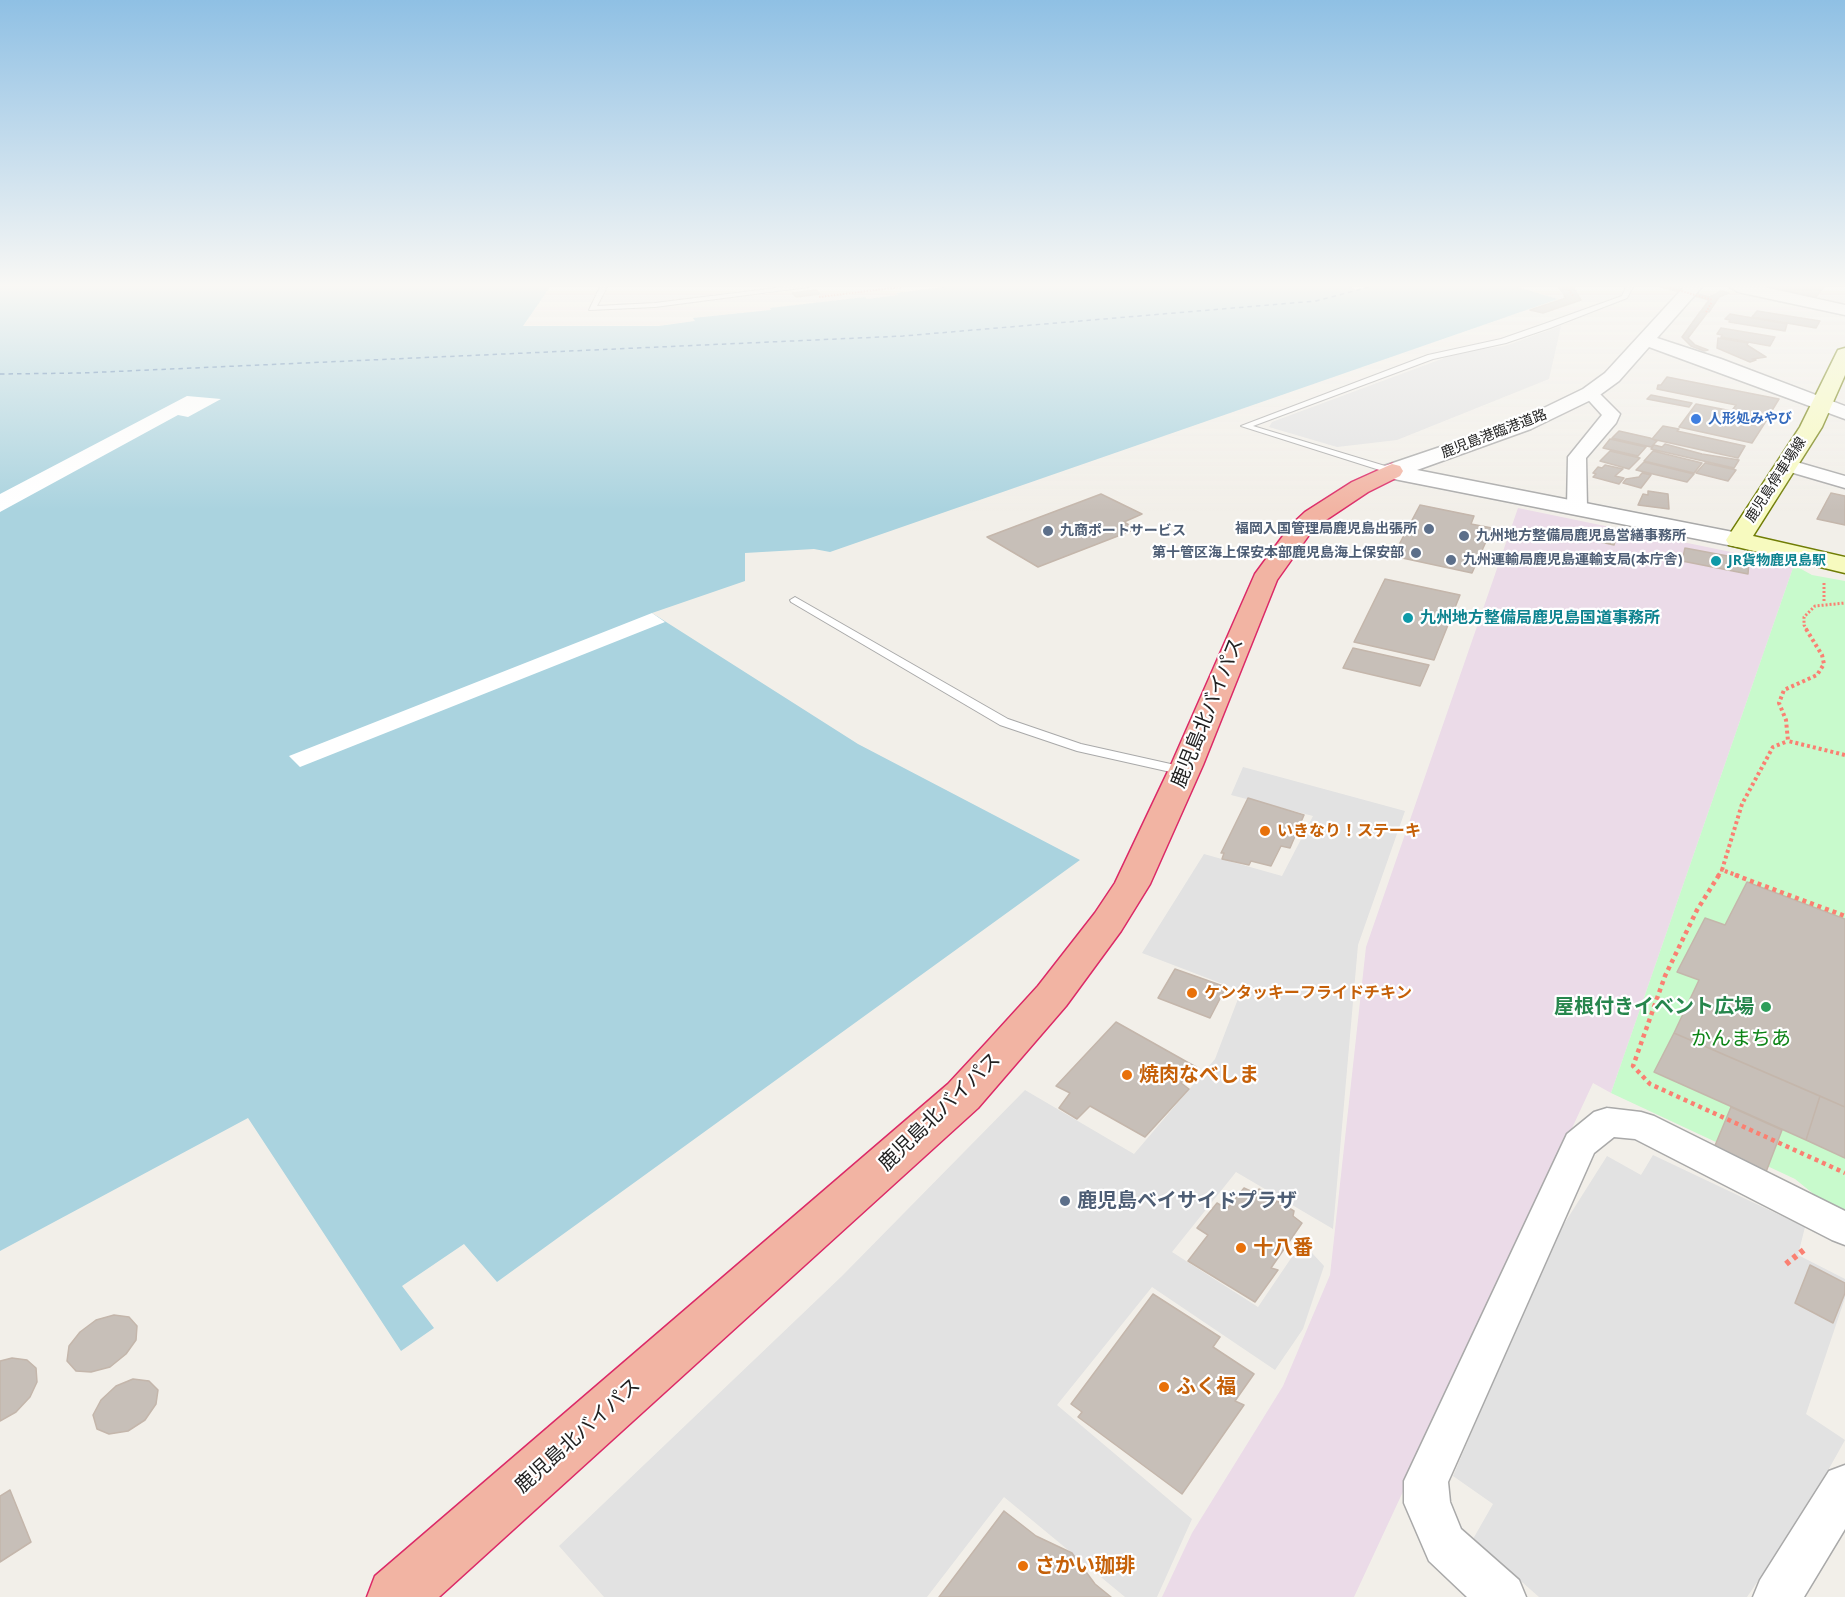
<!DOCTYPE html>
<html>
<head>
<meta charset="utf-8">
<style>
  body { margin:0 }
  canvas { display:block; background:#f2efe9 }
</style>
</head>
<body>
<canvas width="1845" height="1597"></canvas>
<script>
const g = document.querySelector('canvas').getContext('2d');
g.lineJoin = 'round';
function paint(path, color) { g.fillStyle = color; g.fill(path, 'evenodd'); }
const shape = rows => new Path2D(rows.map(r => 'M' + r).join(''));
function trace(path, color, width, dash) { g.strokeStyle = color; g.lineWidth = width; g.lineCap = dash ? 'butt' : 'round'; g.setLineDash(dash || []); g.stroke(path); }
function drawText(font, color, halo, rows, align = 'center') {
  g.font = font + ' "Open Sans","Noto Sans JP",sans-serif'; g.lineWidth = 4.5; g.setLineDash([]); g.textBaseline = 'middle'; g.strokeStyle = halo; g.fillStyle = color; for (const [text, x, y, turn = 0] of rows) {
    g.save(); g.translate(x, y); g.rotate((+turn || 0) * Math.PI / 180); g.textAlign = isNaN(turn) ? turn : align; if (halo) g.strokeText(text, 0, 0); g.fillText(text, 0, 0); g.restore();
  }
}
paint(shape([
  [1518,508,1794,565,1611,1093,1593,1083,1354,1597,1162,1597,1192,1533,1283,1386,1330,1275,1366,947]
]), '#ebdbe8');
paint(shape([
  [1794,565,1812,575,1845,581,1845,1214,1821,1200,1795,1179,1611,1093]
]), '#c8facc');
paint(shape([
  [1561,326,1549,379,1397,440,1337,447,1269,427,1272,422,1447,357,1468,351,1505,346],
  [1243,767,1405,811,1358,945,1333,1229,1236,1172,1172,1252,1258,1307,1302,1242,1324,1266,1303,1329,1275,1370,1152,1287,1057,1405,1192,1519,1157,1597,1125,1597,1004,1497,927,1597,604,1597,559,1546,842,1276,1025,1090,1134,1154,1215,1059,1241,991,1142,953,1204,854,1282,876,1313,816,1231,795],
  [1653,1155,1805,1227,1798,1255,1845,1279,1845,1298,1806,1414,1845,1440,1802,1517,1747,1597,1539,1597,1473,1539,1493,1504,1453,1476,1552,1243,1607,1156,1641,1175]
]), '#e2e2e2');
paint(shape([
  [0,287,550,287,523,326,659,326,695,321,693,318,771,310,770,308,865,297,867,299,898,295,896,293,945,287,1349,287,1357,290,1367,287,1517,287,1558,299,830,552,814,549,745,553,745,581,652,613,858,744,1080,860,497,1282,464,1244,402,1286,434,1328,401,1351,248,1118,0,1251]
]), '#aad3df');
paint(shape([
  [187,396,221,399,188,417,178,415,0,512,0,494],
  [652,613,665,622,300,767,289,756]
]), '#fff');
trace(shape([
  [0,374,82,373,903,336,1316,301,1369,287]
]), '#4a7aab', 1.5, [4.5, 4]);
const building = shape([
  [1559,287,1573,287,1581,300,1543,313,1530,310,1566,298,1559,287],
  [1661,287,1673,287,1710,297,1721,291,1729,293,1719,297,1709,312,1701,311,1709,300,1661,287],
  [1772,287,1824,287,1816,297,1772,287],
  [816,290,820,294,796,297,792,293,816,290],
  [1757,311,1820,321,1816,328,1752,317,1757,311],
  [1700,312,1707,313,1688,338,1695,345,1708,350,1704,351,1691,346,1682,337,1700,312],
  [1730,314,1787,324,1785,331,1729,322,1730,320,1725,319,1730,314],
  [1721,328,1775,337,1770,346,1721,337,1722,335,1717,334,1721,328],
  [1718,338,1748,343,1747,345,1766,357,1752,359,1756,360,1750,362,1717,348,1718,338],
  [1667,377,1779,399,1768,417,1733,409,1736,405,1657,389,1658,385,1661,385,1667,377],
  [1651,395,1692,403,1689,407,1647,399,1651,395],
  [1696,404,1768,418,1752,443,1679,427,1696,404],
  [1663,426,1679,429,1677,431,1745,446,1738,458,1652,439,1663,426],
  [1619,431,1650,438,1657,441,1651,447,1612,438,1619,431],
  [1610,439,1646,447,1638,456,1603,448,1610,439],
  [1665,444,1702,454,1739,460,1734,468,1651,449,1654,445,1662,447,1665,444],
  [1610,451,1640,458,1629,469,1600,461,1610,451],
  [1653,451,1702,463,1694,473,1644,461,1653,451],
  [1644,462,1694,474,1687,482,1636,470,1644,462],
  [1705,463,1736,470,1728,481,1696,473,1705,463],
  [1605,465,1623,469,1615,476,1624,478,1619,484,1593,477,1596,474,1593,473,1598,467,1602,468,1605,465],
  [1642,473,1651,475,1641,488,1623,483,1626,479,1639,477,1642,473],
  [1648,491,1668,494,1669,509,1638,505,1643,494,1648,495,1648,491],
  [1831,493,1845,496,1845,525,1817,519,1831,493],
  [1101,494,1142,514,1124,522,1136,529,1038,567,987,537,1101,494],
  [1420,505,1474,516,1471,524,1492,528,1472,573,1393,556,1420,505],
  [1601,529,1618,532,1614,545,1596,541,1601,529],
  [1685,548,1749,560,1748,574,1682,561,1685,548],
  [1385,579,1460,595,1434,660,1354,642,1385,579],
  [1353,648,1429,665,1420,686,1343,668,1353,648],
  [1248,798,1304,815,1290,848,1281,846,1271,866,1251,861,1249,865,1222,859,1224,853,1221,853,1248,798],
  [1747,882,1845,919,1845,1107,1674,1033,1699,980,1677,972,1705,918,1725,925,1747,882],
  [1175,969,1226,987,1210,1018,1158,998,1175,969],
  [1116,1022,1196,1067,1181,1083,1189,1089,1145,1137,1090,1106,1077,1119,1059,1108,1070,1093,1056,1086,1116,1022],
  [1674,1033,1820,1096,1806,1140,1654,1072,1674,1033],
  [1820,1096,1845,1107,1845,1158,1806,1140,1820,1096],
  [1731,1107,1782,1130,1766,1172,1714,1148,1731,1107],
  [1244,1188,1255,1193,1259,1189,1274,1197,1271,1202,1274,1205,1277,1201,1294,1211,1293,1216,1302,1223,1271,1268,1278,1270,1255,1302,1188,1261,1208,1235,1197,1228,1217,1203,1227,1209,1244,1188],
  [1810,1265,1845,1283,1845,1293,1833,1323,1795,1303,1810,1265],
  [1153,1294,1220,1337,1213,1347,1254,1374,1235,1401,1244,1405,1182,1494,1078,1417,1082,1412,1071,1404,1153,1294],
  [114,1315,129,1317,137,1326,136,1340,126,1354,110,1367,91,1372,76,1371,67,1361,69,1346,80,1332,96,1320,114,1315],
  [12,1358,27,1360,36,1368,37,1382,30,1397,16,1412,0,1421,0,1361,12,1358],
  [133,1379,149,1381,158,1390,156,1404,145,1420,128,1431,109,1434,97,1429,93,1415,101,1400,116,1386,133,1379],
  [10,1490,31,1542,0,1562,0,1496,10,1490],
  [1004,1511,1036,1536,1072,1553,1095,1584,1111,1597,939,1597,1004,1511]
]);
paint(building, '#c7bfb8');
trace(building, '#c4b6ab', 1.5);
const service = shape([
  [600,287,607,287,597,306,655,303,784,287,808,287,655,307,589,310,600,287],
  [1626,287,1633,287,1627,298,1550,328,1506,343,1433,359,1253,426,1395,469,1395,473,1389,473,1241,426,1428,355,1501,339,1544,324,1622,296,1626,287],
  [795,597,1008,719,1081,744,1184,767,1191,771,1184,775,1077,751,1000,725,791,602,790,600,795,597]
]);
const minor = shape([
  [1590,388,1596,390,1620,414,1616,423,1586,458,1587,508,1584,512,1577,514,1570,512,1567,508,1568,457,1602,415,1582,393,1590,388],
  [1786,459,1845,476,1845,488,1780,469,1777,465,1780,461,1786,459],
  [1607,1108,1641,1112,1654,1116,1845,1211,1845,1245,1832,1240,1635,1139,1614,1137,1594,1153,1448,1482,1450,1502,1461,1529,1519,1580,1526,1597,1467,1597,1429,1561,1404,1503,1404,1481,1567,1134,1594,1112,1607,1108],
  [1845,1465,1845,1529,1804,1597,1753,1597,1760,1580,1829,1471,1845,1465]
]);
const tertiary = shape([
  [1684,287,1702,287,1657,338,1721,359,1845,406,1845,419,1649,347,1619,381,1597,397,1531,429,1417,470,1738,533,1747,535,1750,540,1747,545,1738,547,1394,479,1384,476,1381,471,1384,466,1517,421,1583,389,1605,373,1684,287],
  [1730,287,1764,287,1845,305,1845,315,1738,292,1730,287]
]);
const secondary = shape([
  [1845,348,1845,375,1822,427,1753,536,1845,557,1845,573,1729,545,1726,540,1800,427,1836,354,1838,350,1845,348]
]);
const trunk = shape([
  [1392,464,1400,466,1403,471,1400,476,1368,492,1323,522,1309,535,1277,580,1203,765,1150,884,1121,931,1066,1006,978,1108,439,1597,367,1597,375,1576,948,1084,987,1042,1038,986,1095,913,1115,883,1171,765,1255,574,1291,525,1305,512,1352,482,1392,464]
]);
trace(service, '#a9a9a9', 2);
trace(minor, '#a9a9a9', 3);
trace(tertiary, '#a9a9a9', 3);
trace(secondary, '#707d05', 3);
trace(trunk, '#dc2a67', 3);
trace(shape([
  [1567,287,1574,297],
  [819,297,901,287],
  [1706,312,1712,302]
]), '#fa8072', 2, [1.5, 1.5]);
trace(shape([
  [1824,583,1824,603],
  [1807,630,1804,625,1804,617,1815,606,1845,603]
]), '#fa8072', 3, [2, 2]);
trace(shape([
  [1806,629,1822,655,1824,664,1817,675,1784,690,1779,703,1786,720,1788,741,1845,755],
  [1718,876,1722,870],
  [1739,876,1722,870,1742,804,1773,747,1788,741]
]), '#fa8072', 4, [3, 3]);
trace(shape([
  [1719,875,1697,910,1665,976,1633,1066,1650,1084,1845,1173],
  [1735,875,1845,916]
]), '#fa8072', 4.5, [4, 4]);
trace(shape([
  [1786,1264,1805,1249]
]), '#fa8072', 6, [4.5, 4.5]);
paint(service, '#fff');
paint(minor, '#fff');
paint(tertiary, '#fff');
paint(secondary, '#f7fabf');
paint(trunk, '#f2b4a3');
trace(shape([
  [1667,287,1713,300]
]), '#fa8072', 2, [1.5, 1.5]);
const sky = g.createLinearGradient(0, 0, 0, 511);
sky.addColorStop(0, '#8fc0e4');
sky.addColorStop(0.56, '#f9f8f5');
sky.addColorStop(1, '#f9f8f500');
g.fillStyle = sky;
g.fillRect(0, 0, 1845, 511);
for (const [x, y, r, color] of [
  [1696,419,6,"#3f7fe0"],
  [1429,529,6,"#5c6f8a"],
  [1048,531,6,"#5c6f8a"],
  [1464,536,6,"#5c6f8a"],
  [1416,553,6,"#5c6f8a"],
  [1451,560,6,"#5c6f8a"],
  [1716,561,6,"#0f9aa8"],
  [1408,618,6,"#0f9aa8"],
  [1265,831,6,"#e8710a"],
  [1192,993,6,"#e8710a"],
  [1766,1007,6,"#2e9e5b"],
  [1127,1075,6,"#e8710a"],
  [1065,1201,6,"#5c6f8a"],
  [1241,1248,6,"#e8710a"],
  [1164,1387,6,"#e8710a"],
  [1023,1566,6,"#e8710a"]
]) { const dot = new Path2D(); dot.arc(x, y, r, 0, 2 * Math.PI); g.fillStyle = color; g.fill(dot); trace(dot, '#fff', 2); }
drawText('bold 14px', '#366cbe', '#fff', [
  ["人形処みやび",1708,419]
], 'left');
drawText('14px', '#222', '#fff', [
  ["鹿児島港臨港道路",1494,434,-21],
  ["鹿児島停車場線",1776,480,-57]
]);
drawText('bold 14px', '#4e5e75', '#fff', [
  ["福岡入国管理局鹿児島出張所",1417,529,"right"],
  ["九商ポートサービス",1060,531],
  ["九州地方整備局鹿児島営繕事務所",1476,536],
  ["第十管区海上保安本部鹿児島海上保安部",1404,553,"right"],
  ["九州運輸局鹿児島運輸支局(本庁舎)",1463,560]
], 'left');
drawText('bold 14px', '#0d838f', '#fff', [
  ["JR貨物鹿児島駅",1728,561]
], 'left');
drawText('bold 16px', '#0d838f', '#fff', [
  ["九州地方整備局鹿児島国道事務所",1420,618]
], 'left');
drawText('bold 16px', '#c56008', '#fff', [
  ["いきなり！ステーキ",1277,831],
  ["ケンタッキーフライドチキン",1204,993]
], 'left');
drawText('20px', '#222', '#fff', [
  ["鹿児島北バイパス",1208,713,-68],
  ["鹿児島北バイパス",940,1112,-44],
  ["鹿児島北バイパス",578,1436,-42]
]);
drawText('bold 20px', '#27864d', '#fff', [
  ["屋根付きイベント広場",1754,1007]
], 'right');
drawText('20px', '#0c8416', '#fff', [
  ["かんまちあ",1741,1039]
]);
drawText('bold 20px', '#c56008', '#fff', [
  ["焼肉なべしま",1139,1075],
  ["十八番",1253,1248],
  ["ふく福",1176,1387],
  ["さかい珈琲",1035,1566]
], 'left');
drawText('bold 20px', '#4e5e75', '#fff', [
  ["鹿児島ベイサイドプラザ",1077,1201]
], 'left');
</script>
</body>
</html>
